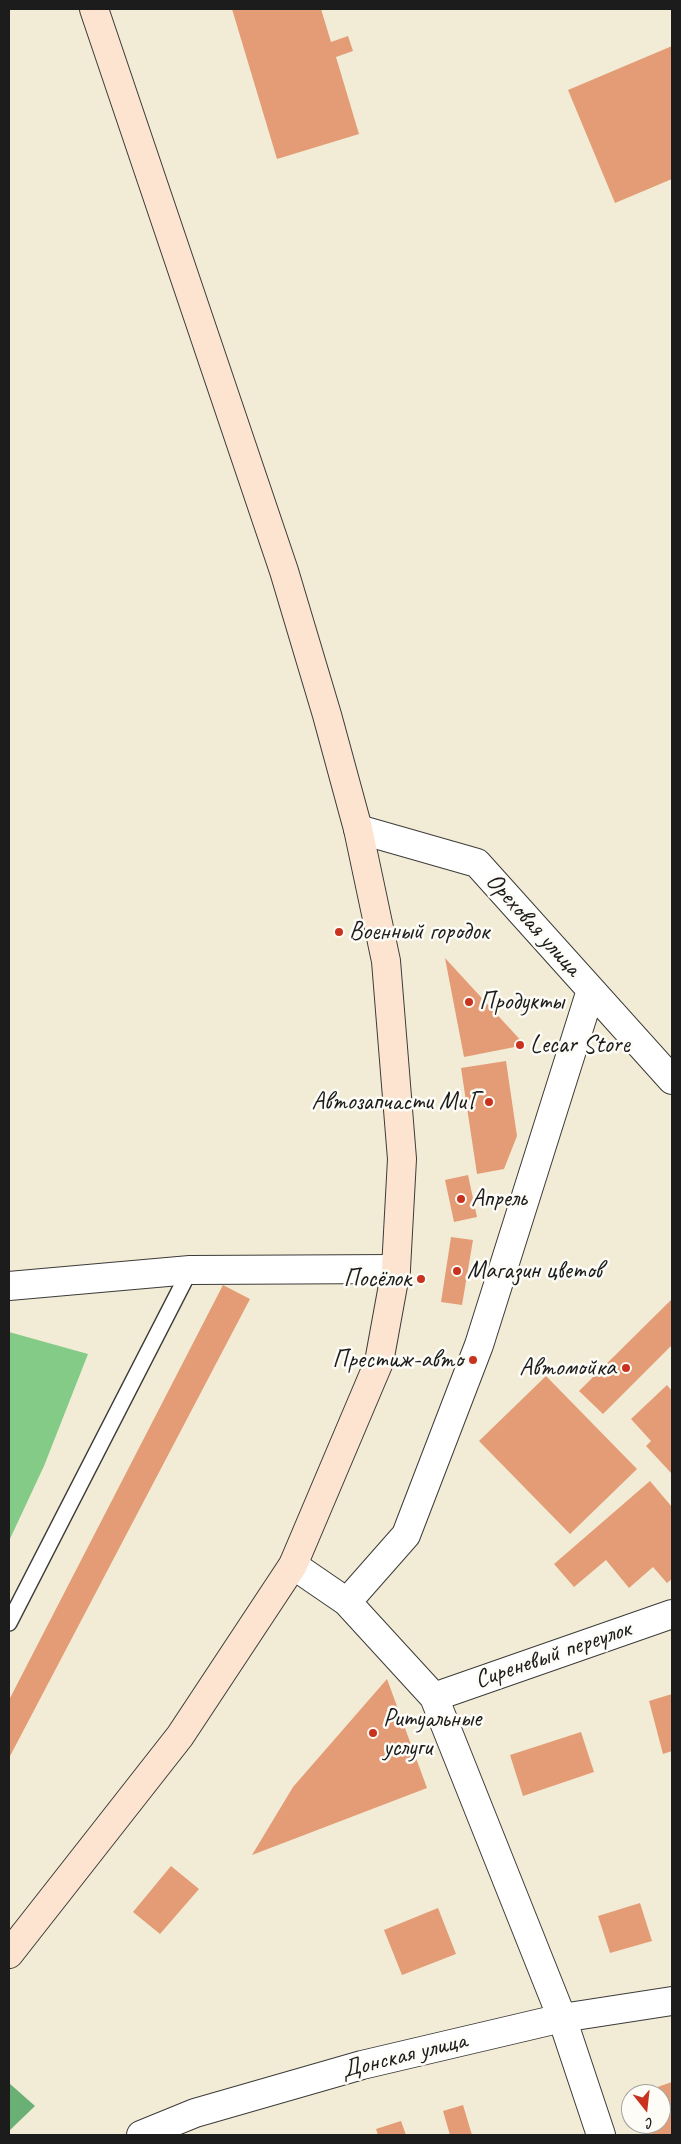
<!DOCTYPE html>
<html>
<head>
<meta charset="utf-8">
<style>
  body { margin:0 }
  #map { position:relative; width:681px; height:2144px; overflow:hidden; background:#f2ecd6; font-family:Caveat,sans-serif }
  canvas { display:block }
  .frame { position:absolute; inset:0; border:10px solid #1c1c1c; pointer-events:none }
  .north { position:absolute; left:621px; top:2084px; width:50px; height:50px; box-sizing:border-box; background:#fdfcf7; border:1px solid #a3a29f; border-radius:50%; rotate:164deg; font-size:14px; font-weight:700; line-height:20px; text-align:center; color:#1c1c1c }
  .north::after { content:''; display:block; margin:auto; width:18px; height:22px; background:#c8321e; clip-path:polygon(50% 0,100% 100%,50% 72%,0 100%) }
</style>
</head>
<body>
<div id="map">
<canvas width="681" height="2144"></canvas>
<div class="frame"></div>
<div class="north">С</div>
</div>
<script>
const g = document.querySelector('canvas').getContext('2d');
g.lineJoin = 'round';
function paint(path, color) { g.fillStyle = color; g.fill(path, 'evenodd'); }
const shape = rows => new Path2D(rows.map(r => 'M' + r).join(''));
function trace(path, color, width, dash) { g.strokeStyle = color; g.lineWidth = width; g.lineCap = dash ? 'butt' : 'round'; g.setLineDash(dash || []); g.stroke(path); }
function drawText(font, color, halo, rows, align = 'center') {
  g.font = font + ' Caveat,sans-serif'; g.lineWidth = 5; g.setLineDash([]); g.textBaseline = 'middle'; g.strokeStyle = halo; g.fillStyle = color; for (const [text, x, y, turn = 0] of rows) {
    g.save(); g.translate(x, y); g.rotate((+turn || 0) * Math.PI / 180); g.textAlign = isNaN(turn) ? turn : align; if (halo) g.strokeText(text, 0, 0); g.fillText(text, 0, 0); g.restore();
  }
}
paint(shape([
  [9,1332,88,1354,44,1466,9,1541]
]), '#83cb86');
paint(shape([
  [9,2083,35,2106,9,2131]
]), '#6aaf73');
paint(shape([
  [232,9,321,9,331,42,348,36,353,51,336,57,359,134,277,159],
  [672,46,672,179,615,203,568,90],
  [445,958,525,1045,464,1057],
  [506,1061,517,1136,504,1169,477,1174,461,1068],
  [468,1175,477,1217,454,1222,445,1180],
  [451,1237,473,1240,462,1305,441,1302],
  [223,1285,250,1299,9,1758,9,1700],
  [672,1299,672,1345,603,1414,579,1391],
  [546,1376,637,1469,570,1534,479,1441],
  [667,1385,672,1391,672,1474,646,1446,651,1441,631,1419],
  [650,1481,672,1507,672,1579,667,1583,653,1567,629,1588,606,1560,574,1587,554,1564],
  [387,1679,427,1788,252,1855,293,1787],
  [672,1694,672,1751,663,1754,649,1701],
  [581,1732,594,1772,523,1796,510,1755],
  [171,1866,199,1889,160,1934,133,1912],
  [640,1903,652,1941,610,1953,598,1916],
  [438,1908,456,1954,402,1975,384,1930],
  [672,2082,672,2135,645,2135,641,2124,661,2124,661,2094,637,2094],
  [463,2105,472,2135,450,2135,443,2111],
  [401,2121,406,2135,378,2135,376,2129]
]), '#e39c75');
const lane = shape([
  [9,1623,190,1270]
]);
const street = shape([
  [358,829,477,863,672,1080],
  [9,1286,190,1270,396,1269],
  [293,1565,347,1602,434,1697,562,2018,601,2135],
  [347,1602,406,1535,479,1345,591,990],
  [434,1697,672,1614],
  [141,2135,195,2113,362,2065,562,2018,672,2001]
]);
const secondary = shape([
  [9,1954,180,1736,293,1565,379,1362,396,1269,402,1159,386,961,358,829,327,715,284,571,94,9]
]);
trace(lane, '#3c3b38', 18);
trace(street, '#3c3b38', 30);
trace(secondary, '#3c3b38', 30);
trace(lane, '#fff', 15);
trace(street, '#fff', 28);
trace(secondary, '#fde4d1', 28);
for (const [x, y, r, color] of [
  [339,932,5,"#c8321e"],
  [469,1002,5,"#c8321e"],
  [520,1045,5,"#c8321e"],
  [489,1102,5,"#c8321e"],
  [461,1199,5,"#c8321e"],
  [457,1271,5,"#c8321e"],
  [421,1279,5,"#c8321e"],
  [473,1360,5,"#c8321e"],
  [626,1368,5,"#c8321e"],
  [373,1733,5,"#c8321e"]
]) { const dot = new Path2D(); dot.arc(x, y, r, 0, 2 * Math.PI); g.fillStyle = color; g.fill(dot); trace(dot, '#fdfcf7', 2); }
drawText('25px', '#1c1c1c', '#fdfcf7', [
  ["Ореховая улица",533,925,48],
  ["Сиреневый переулок",553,1655,-19],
  ["Донская улица",404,2056,-14]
]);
drawText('25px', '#1c1c1c', '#fdfcf7', [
  ["Военный городок",349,932],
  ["Продукты",479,1002],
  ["Lecar Store",530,1045],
  ["Автозапчасти МиГ",479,1102,"right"],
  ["Апрель",471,1199],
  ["Магазин цветов",467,1271],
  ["Посёлок",411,1279,"right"],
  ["Престиж-авто",463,1360,"right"],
  ["Автомойка",616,1368,"right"],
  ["Ритуальные",383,1719],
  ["услуги",383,1748]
], 'left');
</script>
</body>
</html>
